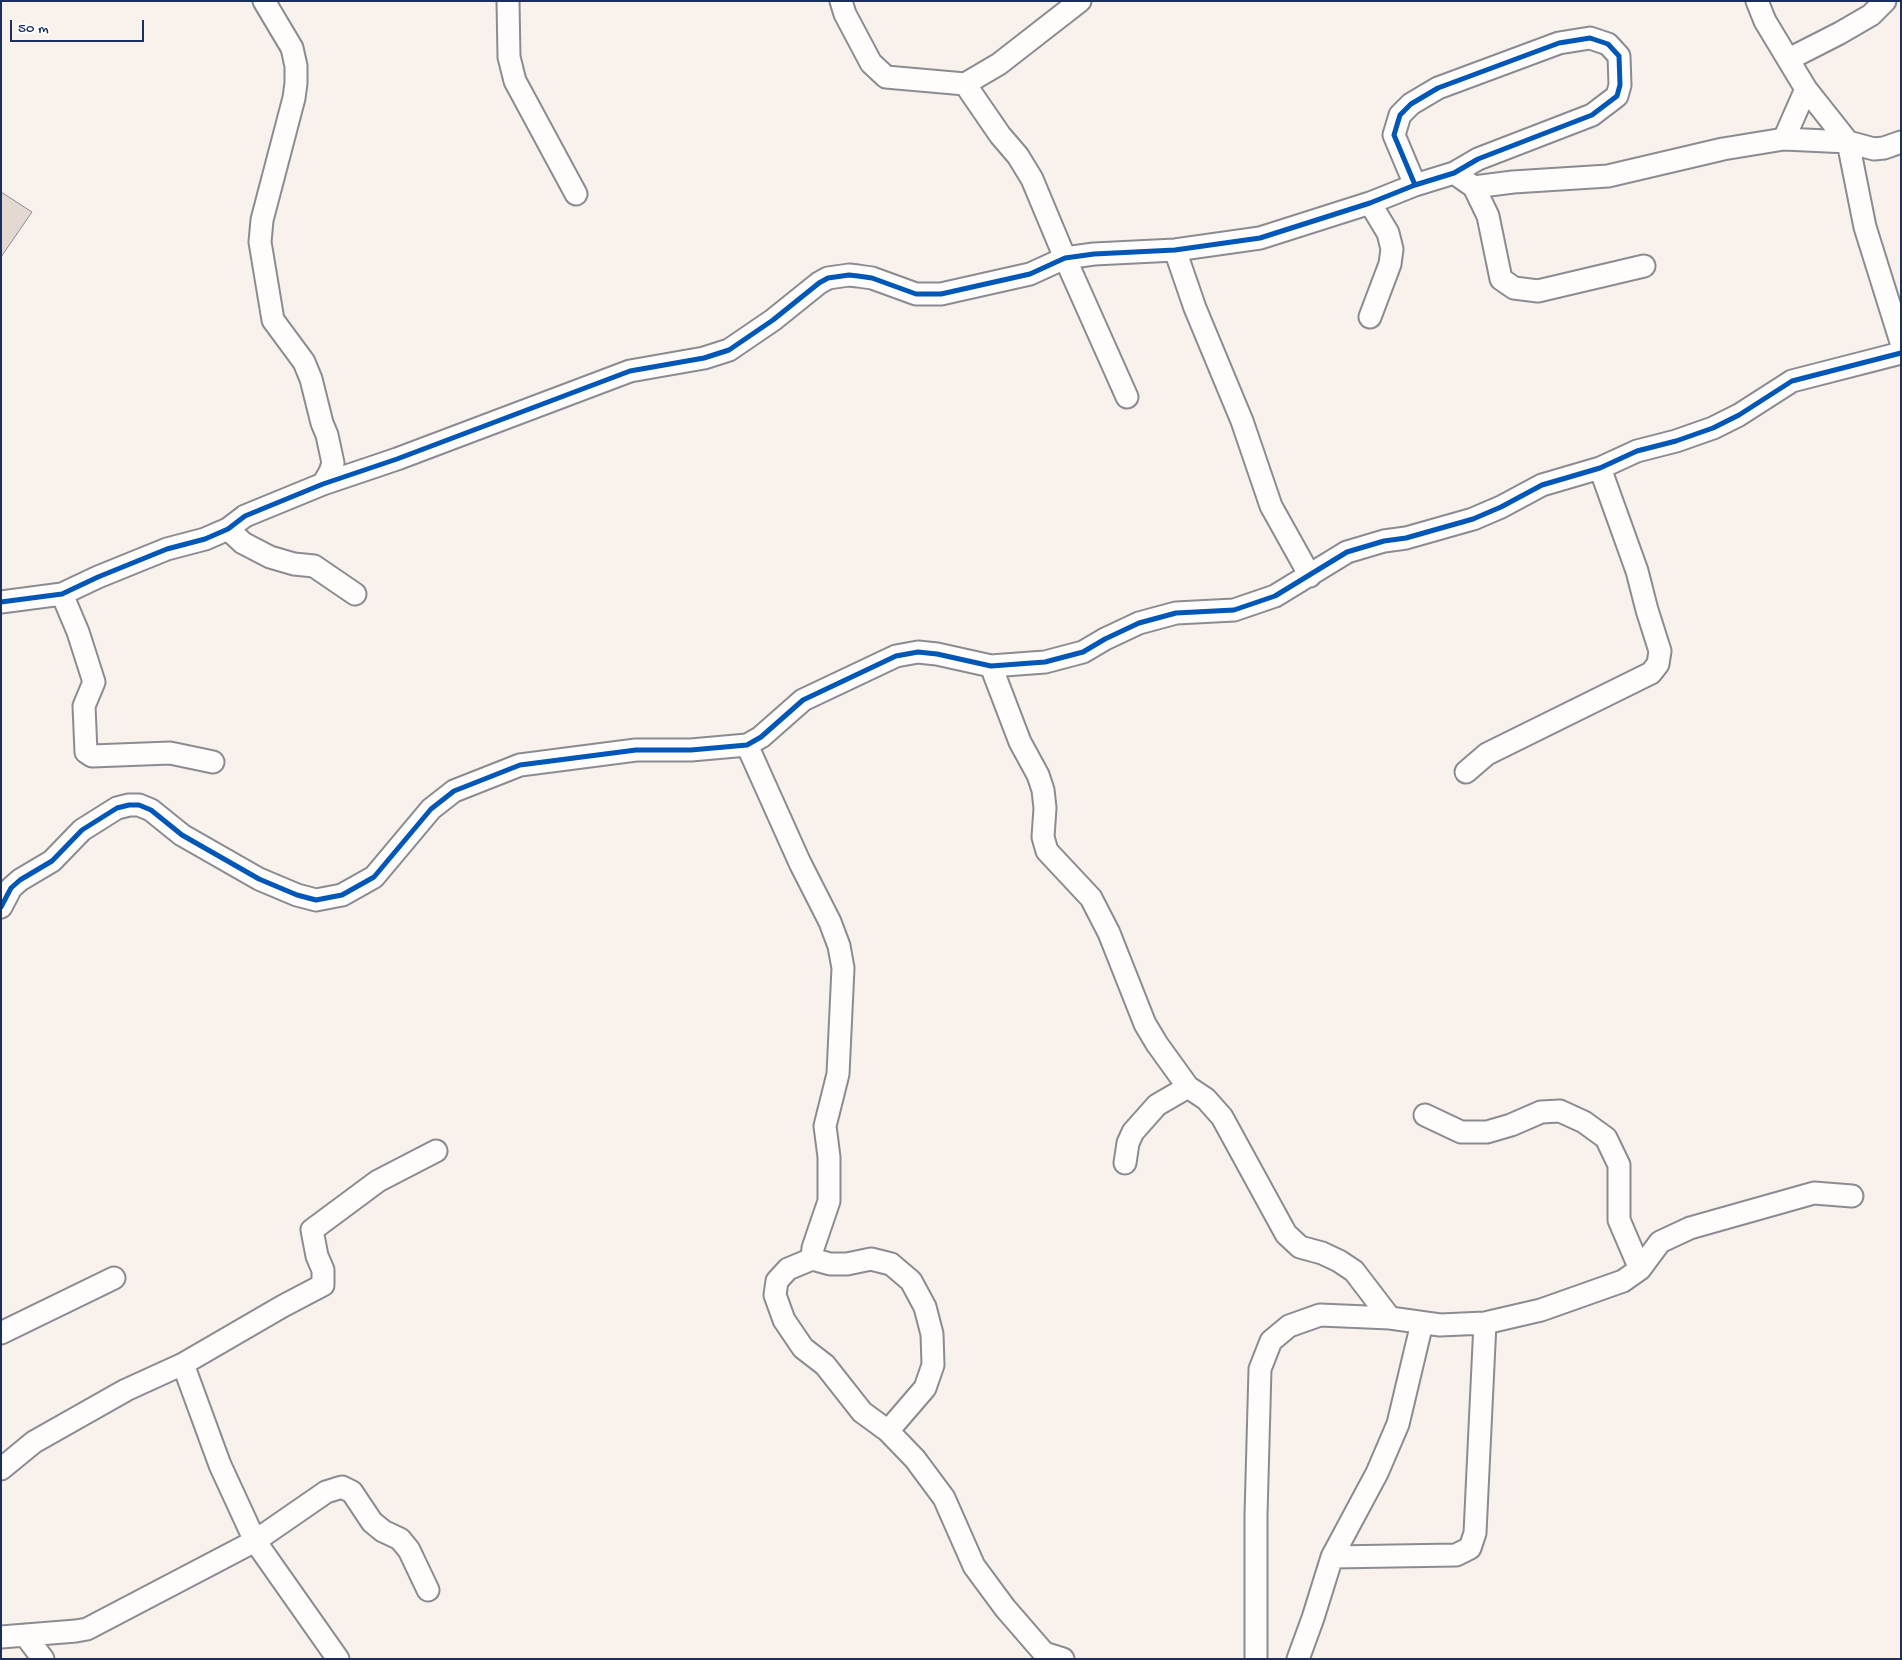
<!DOCTYPE html>
<html>
<head>
<meta charset="utf-8">
<style>
  body { margin:0 }
  #map { position:relative; width:1902px; height:1660px; overflow:hidden; background:#f8f1ec; font-family:"Gochi Hand",sans-serif }
  canvas { display:block }
  .frame { position:absolute; inset:0; border:2px solid #1b2f5e; pointer-events:none }
  .scale { position:absolute; left:10px; top:20px; width:134px; height:22px; box-sizing:border-box; border:2px solid #1b2f5e; border-top:0; padding-left:6px; font-size:15px; line-height:18px; white-space:nowrap; color:#1b2f5e; -webkit-text-stroke:4px #fff; paint-order:stroke }
</style>
</head>
<body>
<div id="map">
<canvas width="1902" height="1660"></canvas>
<div class="frame"></div>
<div class="scale">50 m</div>
</div>
<script>
const g = document.querySelector('canvas').getContext('2d');
g.lineJoin = 'round';
function paint(path, color) { g.fillStyle = color; g.fill(path, 'evenodd'); }
const shape = rows => new Path2D(rows.map(r => 'M' + r).join(''));
function trace(path, color, width, dash) { g.strokeStyle = color; g.lineWidth = width; g.lineCap = dash ? 'butt' : 'round'; g.setLineDash(dash || []); g.stroke(path); }
const building = shape([
  [1,192,32,212,1,257,1,192]
]);
paint(building, '#e4d8d2');
trace(building, '#8b8b92', 1);
const minor = shape([
  [264,1,292,48,296,66,296,83,294,98,262,220,260,242,273,320,304,362,311,379,322,423,327,435,333,463,330,472,323,484],
  [508,1,509,57,515,81,576,194],
  [841,1,845,14,871,63,886,77,965,84,999,64,1080,1],
  [1757,1,1765,21,1806,89,1784,139],
  [1789,59,1840,33,1871,15,1885,1],
  [965,84,1000,135,1018,156,1032,179,1065,258,1127,397],
  [1806,89,1848,142,1865,227,1901,342],
  [1454,173,1474,187,1513,182,1608,176,1723,149,1784,139,1848,142,1874,149,1884,148,1901,142],
  [1474,187,1488,216,1501,279,1514,288,1538,291,1644,266],
  [1175,250,1195,308,1242,421,1271,506,1310,576],
  [1370,317,1390,264,1392,249,1388,233,1370,203],
  [228,529,243,543,270,557,294,564,314,566,355,594],
  [62,594,78,632,94,682,84,706,86,752,92,756,170,753,213,762],
  [1,602,62,594,98,577,167,549,205,539,228,529,245,516,323,484,397,459,630,371,704,358,729,350,773,320,819,283,828,278,849,275,858,276,872,278,916,294,941,294,1030,274,1065,258,1094,254,1175,250,1260,238,1370,203,1415,185,1454,173,1478,159,1592,115,1617,96,1620,85,1619,56,1608,44,1590,38,1559,43,1438,88,1411,104,1400,115,1394,135,1415,185],
  [991,666,1020,742,1038,775,1043,790,1045,808,1043,837,1047,851,1091,898,1109,933,1145,1024,1157,1044,1188,1087,1206,1099,1222,1117,1286,1234,1300,1247,1322,1253,1339,1261,1354,1271,1390,1318],
  [747,745,800,863,830,922,839,946,843,968,838,1074,825,1126,829,1157,829,1201,813,1248,812,1259],
  [1466,772,1487,754,1651,673,1658,664,1660,651,1647,610,1637,571,1600,468],
  [1,907,11,888,20,880,52,861,82,830,117,808,129,805,139,805,151,810,182,835,259,879,297,895,316,900,342,895,374,877,431,809,454,791,520,765,636,750,691,750,747,745,761,737,803,700,896,656,918,652,937,654,991,666,1045,662,1083,652,1105,639,1139,623,1176,613,1234,610,1275,596,1347,552,1384,541,1406,538,1473,519,1501,507,1542,485,1600,468,1637,451,1676,441,1713,428,1739,415,1792,381,1901,353],
  [1425,1115,1461,1132,1487,1132,1511,1125,1541,1112,1560,1111,1584,1122,1606,1138,1619,1165,1619,1220,1640,1269],
  [1125,1163,1128,1143,1133,1132,1157,1105,1188,1087],
  [1,1333,114,1278],
  [183,1364,220,1465,255,1541,338,1659],
  [888,1431,925,1388,933,1365,932,1334,925,1307,911,1281,891,1264,871,1259,847,1264,830,1264,812,1259,788,1269,777,1281,775,1295,784,1320,803,1348,825,1365,862,1412,888,1431,915,1459,944,1498,974,1566,1005,1608,1044,1653,1063,1659],
  [1,1469,34,1442,126,1390,183,1364,283,1306,323,1285,323,1270,317,1256,312,1230,378,1181,436,1151],
  [1332,1557,1456,1555,1470,1548,1475,1533,1485,1323],
  [25,1635,43,1659],
  [1,1637,76,1631,87,1629,255,1541,326,1492,342,1487,352,1492,372,1522,383,1531,400,1539,409,1550,428,1590],
  [1256,1659,1256,1515,1260,1369,1271,1341,1289,1326,1320,1315,1390,1318,1440,1325,1485,1323,1541,1310,1623,1281,1640,1269,1660,1242,1690,1228,1814,1193,1852,1196],
  [1298,1659,1313,1618,1332,1557,1377,1473,1398,1424,1422,1323]
]);
trace(minor, '#8b8b92', 25);
trace(minor, '#fefdfc', 21);
trace(shape([
  [1,602,62,594,98,577,167,549,205,539,228,529,245,516,323,484,397,459,630,371,704,358,729,350,773,320,819,283,828,278,849,275,858,276,872,278,916,294,941,294,1030,274,1065,258,1094,254,1175,250,1260,238,1370,203,1415,185,1454,173,1478,159,1592,115,1617,96,1620,85,1619,56,1608,44,1590,38,1559,43,1438,88,1411,104,1400,115,1394,135,1415,185],
  [1,907,11,888,20,880,52,861,82,830,117,808,129,805,139,805,151,810,182,835,259,879,297,895,316,900,342,895,374,877,431,809,454,791,520,765,636,750,691,750,747,745,761,737,803,700,896,656,918,652,937,654,991,666,1045,662,1083,652,1105,639,1139,623,1176,613,1234,610,1275,596,1347,552,1384,541,1406,538,1473,519,1501,507,1542,485,1600,468,1637,451,1676,441,1713,428,1739,415,1792,381,1901,353]
]), '#0057b8', 5);
</script>
</body>
</html>
